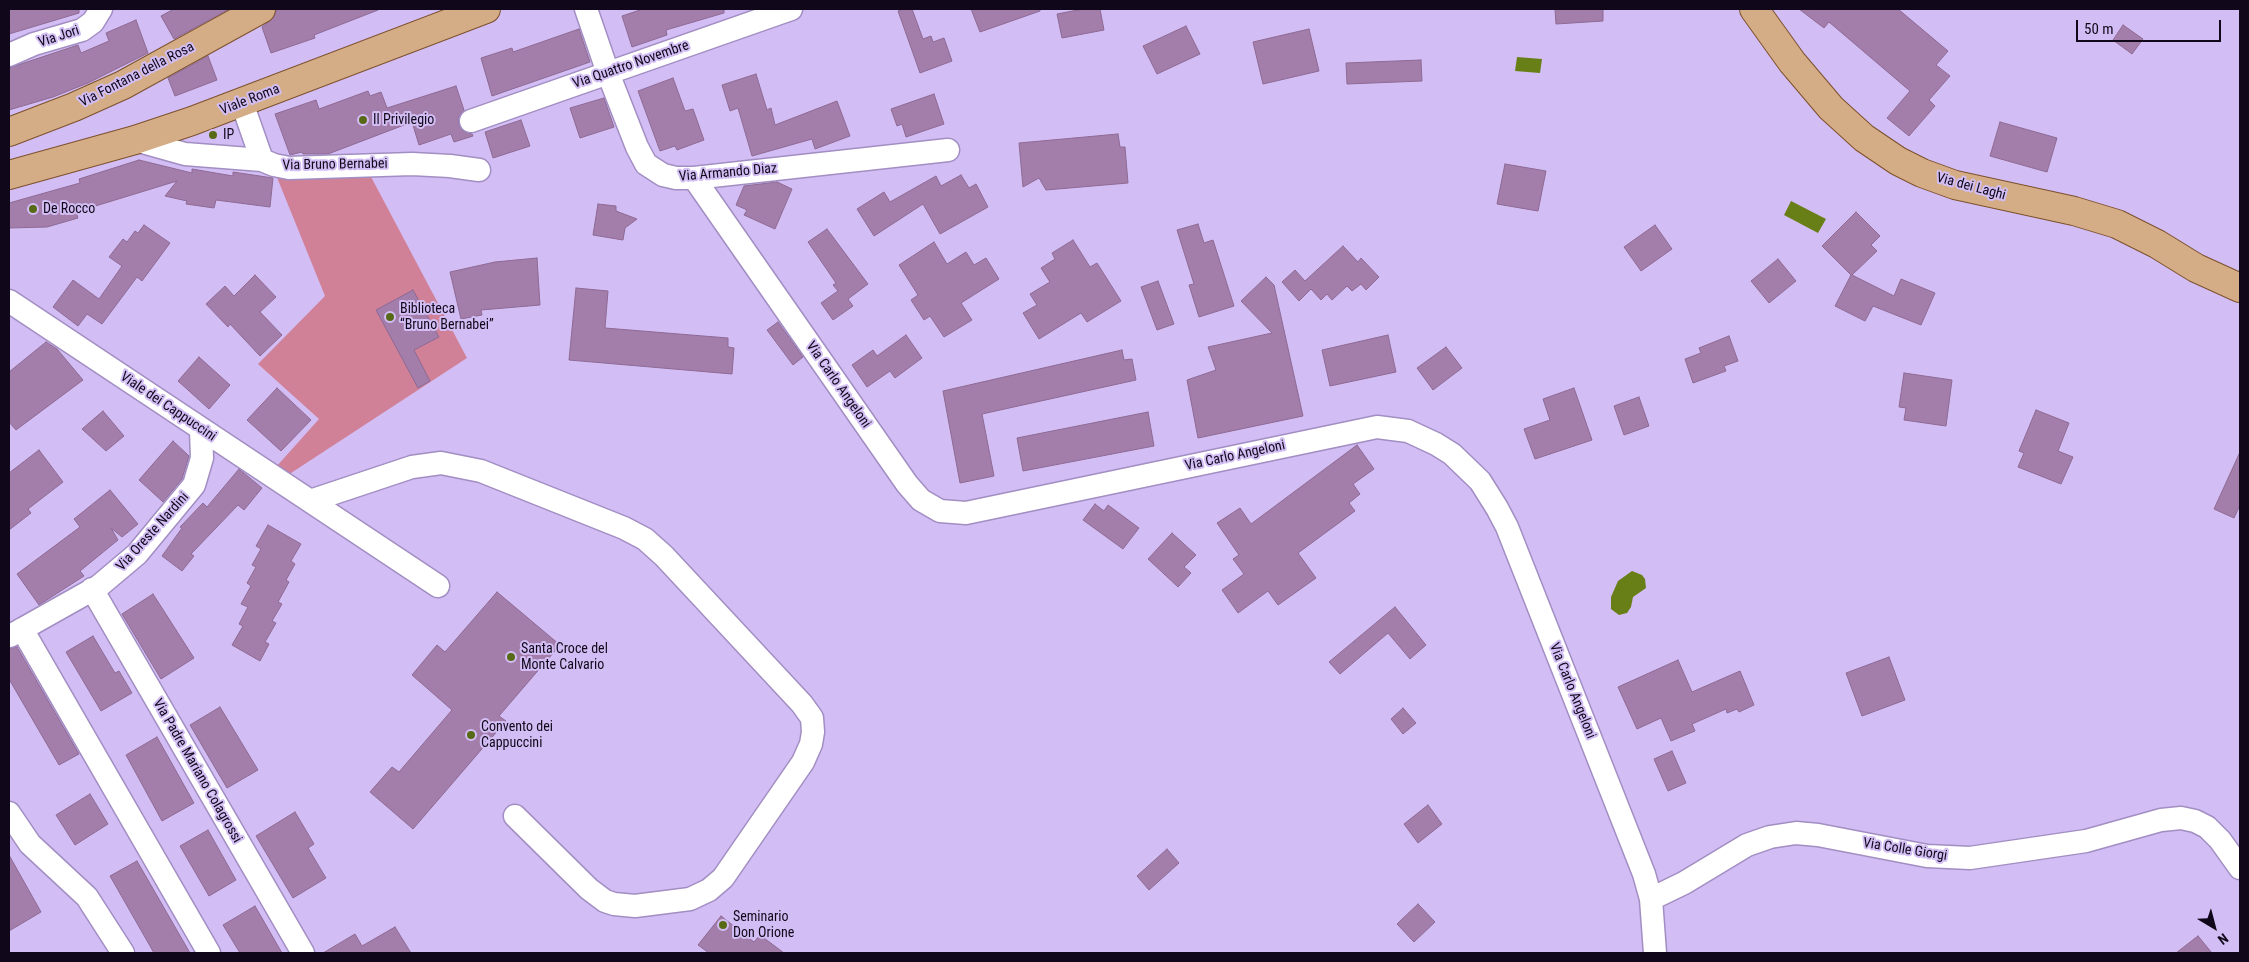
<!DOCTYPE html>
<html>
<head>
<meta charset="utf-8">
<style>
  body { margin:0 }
  #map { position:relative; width:2249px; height:962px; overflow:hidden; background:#d2bef4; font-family:"Roboto Condensed",sans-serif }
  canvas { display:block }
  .frame { position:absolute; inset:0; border:10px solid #10081a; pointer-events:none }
  .north { position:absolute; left:2189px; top:902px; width:50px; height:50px; -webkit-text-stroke:4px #d2bef4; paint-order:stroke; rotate:143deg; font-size:14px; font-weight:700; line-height:20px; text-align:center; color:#10081a }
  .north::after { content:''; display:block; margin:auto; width:18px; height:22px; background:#10081a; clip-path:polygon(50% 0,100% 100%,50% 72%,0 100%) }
  .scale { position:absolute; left:2076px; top:20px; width:145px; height:22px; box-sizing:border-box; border:2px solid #10081a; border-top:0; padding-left:6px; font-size:15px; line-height:18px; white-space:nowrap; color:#10081a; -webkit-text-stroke:4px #d2bef4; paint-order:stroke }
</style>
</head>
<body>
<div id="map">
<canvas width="2249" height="962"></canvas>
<div class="frame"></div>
<div class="north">N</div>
<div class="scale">50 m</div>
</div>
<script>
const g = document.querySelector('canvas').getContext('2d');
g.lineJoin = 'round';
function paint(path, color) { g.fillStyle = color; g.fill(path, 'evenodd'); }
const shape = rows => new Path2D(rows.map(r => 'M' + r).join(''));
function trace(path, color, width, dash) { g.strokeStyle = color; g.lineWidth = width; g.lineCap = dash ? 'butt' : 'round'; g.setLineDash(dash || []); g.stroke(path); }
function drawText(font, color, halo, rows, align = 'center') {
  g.font = font + ' "Roboto Condensed",sans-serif'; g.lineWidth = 4; g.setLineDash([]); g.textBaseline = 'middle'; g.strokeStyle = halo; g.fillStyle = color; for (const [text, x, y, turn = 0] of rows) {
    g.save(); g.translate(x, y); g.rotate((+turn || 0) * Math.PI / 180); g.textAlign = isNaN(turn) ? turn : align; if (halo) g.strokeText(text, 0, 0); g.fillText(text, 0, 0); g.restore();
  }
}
paint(shape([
  [369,173,467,358,288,475,276,467,319,419,258,364,325,296,276,175]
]), '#d08198');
paint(shape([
  [1517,57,1542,59,1540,73,1515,71],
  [1791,201,1826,219,1818,233,1784,215],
  [1632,571,1642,575,1645,579,1646,588,1633,597,1631,607,1627,613,1619,615,1611,609,1611,597,1618,581]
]), '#687e17');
const building = shape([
  [9,9,79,9,79,13,9,34,9,9],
  [174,9,229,9,174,39,161,16,174,9],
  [277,9,378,9,378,10,314,35,315,38,271,53,262,27,274,17,277,9],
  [643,9,724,9,724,13,666,30,667,35,632,47,622,16,643,9],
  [904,9,912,9,923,39,931,36,933,42,944,38,952,61,920,73,898,11,904,9],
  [971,9,1040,9,1040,11,980,32,971,9],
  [1083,9,1100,9,1104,30,1062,38,1057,14,1083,9],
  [1555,9,1603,9,1603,21,1556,24,1555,9],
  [1799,9,1898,9,1948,51,1936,65,1950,76,1929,100,1935,106,1909,136,1887,118,1910,91,1829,22,1824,28,1799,9],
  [136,20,148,53,88,83,53,97,9,110,9,68,78,45,81,53,109,41,106,33,136,20],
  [2123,25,2143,39,2132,54,2113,40,2123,25],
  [1186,26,1200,54,1157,74,1143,46,1186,26],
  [579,29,590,62,492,96,481,58,512,48,513,52,579,29],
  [1309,29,1319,71,1263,84,1253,42,1309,29],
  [208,56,217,80,175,96,168,78,208,56],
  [1421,60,1422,81,1347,84,1346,63,1421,60],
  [756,74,767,110,771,108,775,125,837,101,850,136,815,149,812,139,752,156,738,108,730,111,722,85,756,74],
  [673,78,685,111,693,109,704,140,677,150,675,146,660,151,638,91,673,78],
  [456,86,464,110,458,118,459,125,463,131,472,134,473,136,454,142,451,134,419,145,412,122,328,154,303,154,302,152,290,155,275,114,316,100,319,109,368,91,370,96,381,92,387,108,456,86],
  [934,94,944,124,906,137,902,124,897,126,891,109,934,94],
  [604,98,614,127,580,138,570,108,604,98],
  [521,120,530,146,493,158,485,132,521,120],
  [2000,122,2057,138,2047,172,1990,156,2000,122],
  [1118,134,1120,147,1125,147,1128,183,1046,190,1039,178,1023,187,1019,143,1118,134],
  [139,160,192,173,192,169,233,176,233,172,273,178,270,207,216,200,214,208,186,204,187,201,165,196,177,181,76,212,78,218,47,227,9,228,9,203,80,183,79,179,139,160],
  [1505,164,1546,171,1538,211,1497,204,1505,164],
  [961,175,969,188,976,184,988,207,940,234,923,204,874,236,857,209,884,192,890,202,936,176,941,186,961,175],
  [777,182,792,189,775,229,744,215,747,210,736,205,744,186,777,182],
  [598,204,616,206,616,211,637,219,625,228,623,240,593,235,598,204],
  [1856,212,1880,236,1871,245,1877,251,1852,275,1894,296,1901,279,1935,293,1921,325,1873,306,1865,321,1835,306,1851,275,1822,246,1856,212],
  [1198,224,1204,243,1213,240,1234,306,1199,317,1189,285,1194,284,1177,230,1198,224],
  [144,225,170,243,142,281,137,277,102,324,87,314,78,326,53,307,73,280,99,299,122,266,109,257,123,239,127,242,135,231,138,233,144,225],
  [1655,225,1672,249,1641,271,1624,247,1655,225],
  [827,229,868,284,848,299,853,306,833,320,821,303,838,291,833,285,836,283,808,242,827,229],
  [1073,240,1090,267,1097,263,1121,301,1087,322,1081,313,1039,339,1023,313,1037,305,1030,294,1050,282,1041,268,1055,259,1052,253,1073,240],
  [934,242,947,264,966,252,974,265,986,258,999,279,961,303,972,320,944,337,930,316,924,320,911,300,918,295,899,265,934,242],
  [1343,246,1358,262,1361,258,1379,277,1366,290,1361,284,1352,291,1347,286,1332,300,1327,294,1321,300,1311,289,1299,301,1282,282,1295,270,1305,281,1343,246],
  [537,258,540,305,481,310,482,315,461,319,450,272,495,262,537,258],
  [1778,259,1796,281,1769,303,1751,281,1778,259],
  [255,275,276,297,260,312,282,335,260,356,230,324,228,327,206,304,225,286,234,296,255,275],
  [1266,277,1274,285,1303,416,1198,438,1187,380,1216,370,1208,347,1272,333,1241,301,1266,277],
  [1158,281,1174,324,1157,330,1141,287,1158,281],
  [576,288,608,291,605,328,728,338,728,347,734,348,732,374,569,360,576,288],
  [413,290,439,337,414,350,430,381,418,388,376,310,413,290],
  [778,322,803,357,793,365,767,330,778,322],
  [906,335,922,358,895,378,890,371,867,387,852,365,873,350,877,356,906,335],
  [1388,335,1396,372,1330,386,1322,350,1388,335],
  [1729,336,1738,361,1724,366,1726,371,1693,383,1685,359,1701,353,1699,348,1729,336],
  [46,342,57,349,83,380,16,430,9,422,9,372,46,342],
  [1446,347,1462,368,1433,390,1417,368,1446,347],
  [1122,350,1124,360,1132,359,1136,380,982,414,994,476,960,483,943,391,1122,350],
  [199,357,230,385,209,409,178,381,199,357],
  [1904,373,1952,380,1946,426,1904,420,1906,408,1899,407,1904,373],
  [277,388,311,420,281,451,247,420,277,388],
  [1574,388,1592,440,1535,459,1524,429,1550,420,1543,399,1574,388],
  [1639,397,1649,426,1624,435,1614,406,1639,397],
  [2036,410,2069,423,2058,451,2073,457,2061,484,2018,467,2024,453,2019,451,2036,410],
  [103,411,124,436,106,451,82,429,103,411],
  [1148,412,1154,446,1023,471,1017,438,1148,412],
  [173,441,189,456,182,479,163,502,139,480,173,441],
  [1357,445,1374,469,1353,484,1360,494,1349,503,1355,511,1298,553,1316,578,1278,605,1268,591,1238,613,1222,590,1244,574,1233,559,1239,555,1217,523,1240,508,1251,524,1357,445],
  [39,450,63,482,28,509,31,513,9,530,9,473,39,450],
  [2240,452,2240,505,2234,518,2214,509,2240,452],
  [239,469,262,488,244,510,238,505,191,554,194,556,182,571,162,556,182,528,180,527,203,503,207,507,239,469],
  [110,490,138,524,122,537,111,528,118,540,80,571,84,576,39,605,17,574,80,527,74,519,110,490],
  [1095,504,1104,511,1108,505,1139,528,1123,549,1083,520,1095,504],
  [268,525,301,544,291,561,295,564,286,580,289,582,278,602,282,604,272,621,276,623,265,642,269,644,260,661,232,645,243,626,239,624,248,607,241,604,251,586,247,583,256,567,252,565,261,549,256,546,268,525],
  [1172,533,1196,555,1184,567,1191,573,1178,587,1148,559,1172,533],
  [497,592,560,645,499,716,506,721,413,829,370,792,392,767,399,772,452,710,412,675,437,645,445,652,497,592],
  [153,594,194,658,161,679,122,614,153,594],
  [1395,607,1426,645,1410,659,1388,633,1340,674,1329,662,1395,607],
  [93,636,115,673,119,671,132,693,101,711,66,652,93,636],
  [17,647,79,754,59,765,9,679,9,649,17,647],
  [1889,657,1905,700,1862,716,1846,673,1889,657],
  [1678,660,1692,692,1740,671,1754,705,1739,712,1737,709,1727,713,1726,709,1692,724,1695,731,1671,741,1661,718,1637,729,1618,687,1678,660],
  [220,707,258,770,227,788,190,725,220,707],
  [1403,708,1416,723,1403,734,1391,719,1403,708],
  [157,737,194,803,162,821,126,755,157,737],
  [1672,751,1686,783,1668,791,1654,759,1672,751],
  [90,794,108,824,75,845,56,815,90,794],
  [1428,805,1442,824,1418,843,1404,824,1428,805],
  [295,812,314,844,308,848,326,878,293,898,256,836,295,812],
  [208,830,236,880,209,896,180,846,208,830],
  [1167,849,1179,863,1149,890,1137,876,1167,849],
  [9,855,41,912,9,931,9,855],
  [137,861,190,953,154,953,110,876,137,861],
  [1418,904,1435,922,1414,942,1397,924,1418,904],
  [255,906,282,953,240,953,223,925,255,906],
  [721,916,754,942,760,935,784,953,709,953,698,945,721,916],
  [395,927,411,953,323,953,355,934,362,946,395,927],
  [2198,936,2212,953,2176,953,2198,936]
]);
paint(building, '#a47eaa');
trace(building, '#8e6994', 1);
const minor = shape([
  [586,9,608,73,637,147,646,164,663,175,676,178,694,178,948,150],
  [9,55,34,44,82,30,93,22,101,9],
  [242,103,262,160],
  [471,121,791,9],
  [135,140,185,154,262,160,274,165,289,168,412,164,450,166,479,170],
  [694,178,907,484,921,500,940,511,966,513,1377,427,1408,431,1436,444,1452,454,1480,481,1497,508,1507,527,1644,874,1651,899,1655,953],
  [9,301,438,586],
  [310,501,412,467,441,463,481,471,624,528,645,539,664,556,802,704,812,718,813,732,811,744,803,762,723,878,709,890,690,899,635,906,614,904,605,901,589,889,515,816],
  [92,589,303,953],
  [22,629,209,953],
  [10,636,99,586,137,554,194,485,202,458,201,430],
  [9,813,30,844,87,897,123,953],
  [1651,899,1684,883,1747,845,1770,837,1796,833,1818,835,1927,856,1970,858,2086,841,2161,820,2181,818,2195,821,2207,827,2220,840,2240,868]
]);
const major = shape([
  [1754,9,1792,62,1831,108,1864,138,1898,161,1922,173,1955,185,2074,211,2117,224,2157,244,2196,268,2240,288],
  [9,132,74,107,123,85,261,9],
  [9,175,135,140,192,121,486,9]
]);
trace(minor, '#a28ec2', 25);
trace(major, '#7d502d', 30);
trace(minor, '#fff', 22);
trace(major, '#d4ad87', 28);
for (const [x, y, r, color] of [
  [363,120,5,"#586a16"],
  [213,135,5,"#586a16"],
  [33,209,5,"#586a16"],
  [390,317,5,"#586a16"],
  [511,657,5,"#586a16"],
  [471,735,5,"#586a16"],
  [723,925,5,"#586a16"]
]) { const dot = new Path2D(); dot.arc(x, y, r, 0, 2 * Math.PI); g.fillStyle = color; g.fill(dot); trace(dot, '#d2bef4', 2); }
drawText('14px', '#10081a', '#d2bef4', [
  ["Via Jori",59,37,-18],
  ["Via Quattro Novembre",631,65,-19],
  ["Via Fontana della Rosa",137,75,-27],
  ["Viale Roma",250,100,-21],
  ["Via Bruno Bernabei",335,165,-1],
  ["Via Armando Diaz",728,173,-5],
  ["Via dei Laghi",1971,187,15],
  ["Via Carlo Angeloni",838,385,55],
  ["Viale dei Cappuccini",168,407,34],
  ["Via Carlo Angeloni",1235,456,-12],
  ["Via Oreste Nardini",153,532,-48],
  ["Via Carlo Angeloni",1572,691,68],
  ["Via Padre Mariano Colagrossi",197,771,60],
  ["Via Colle Giorgi",1905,850,9]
]);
drawText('14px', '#10081a', '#d2bef4', [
  ["Il Privilegio",373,120],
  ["IP",223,135],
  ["De Rocco",43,209],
  ["Biblioteca",400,309],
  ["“Bruno Bernabei”",400,325],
  ["Santa Croce del",521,649],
  ["Monte Calvario",521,665],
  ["Convento dei",481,727],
  ["Cappuccini",481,743],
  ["Seminario",733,917],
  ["Don Orione",733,933]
], 'left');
</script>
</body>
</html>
